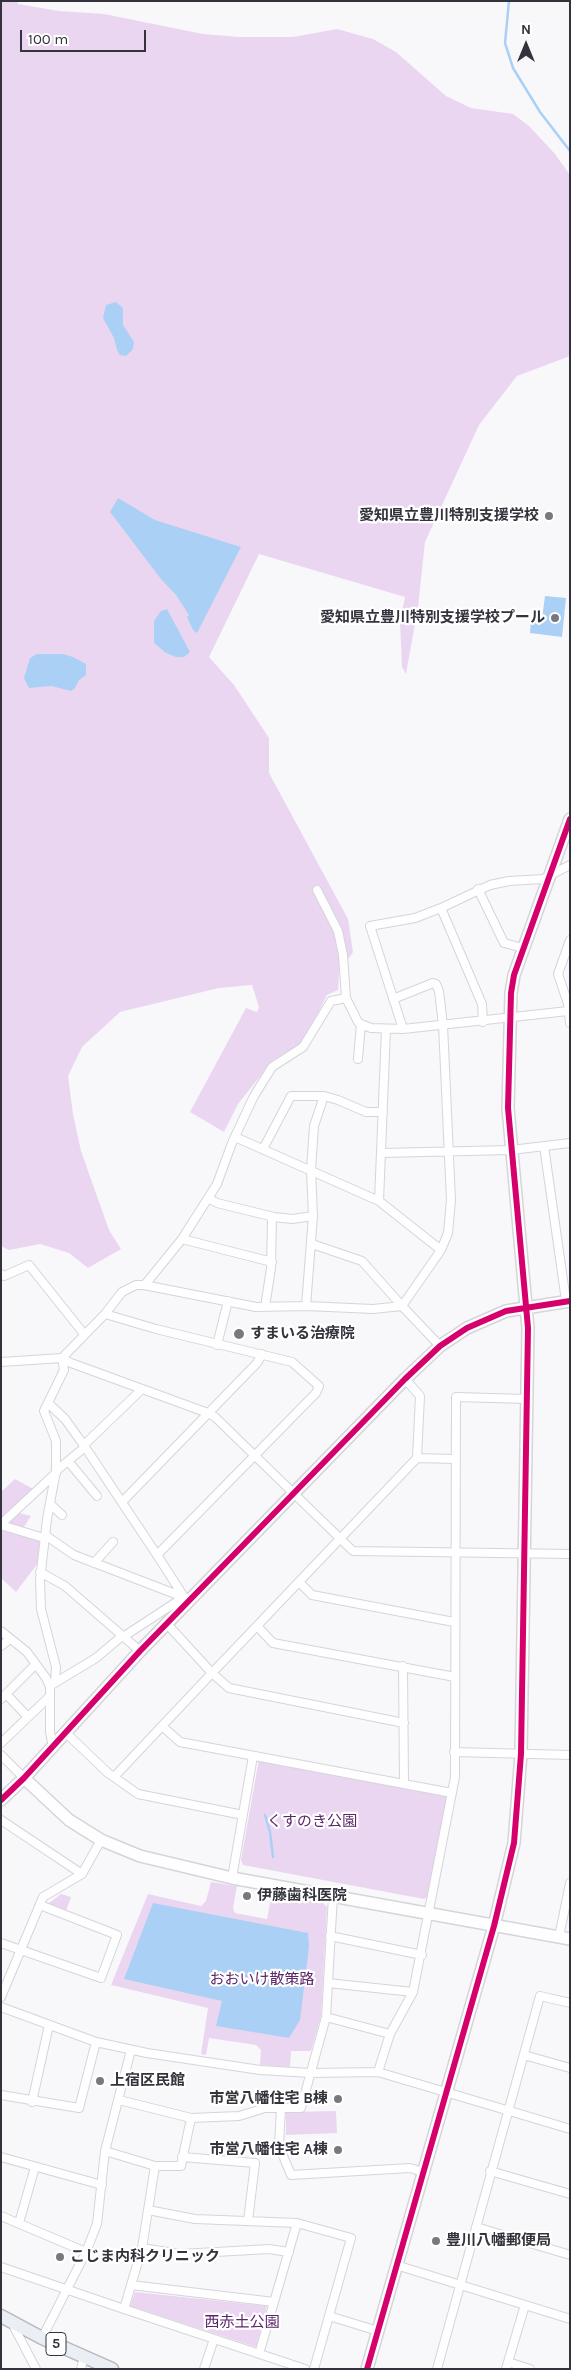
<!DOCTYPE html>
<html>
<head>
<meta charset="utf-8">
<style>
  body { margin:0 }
  #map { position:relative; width:571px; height:2370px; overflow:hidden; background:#f8f8fb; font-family:Karla,sans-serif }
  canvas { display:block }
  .frame { position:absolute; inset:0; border:2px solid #33333d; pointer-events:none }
  .north { position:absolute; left:501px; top:20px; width:50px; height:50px; -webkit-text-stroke:4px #fff; paint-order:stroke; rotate:0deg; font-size:14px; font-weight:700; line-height:20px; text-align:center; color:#33333d }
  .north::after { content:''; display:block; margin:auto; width:18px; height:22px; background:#33333d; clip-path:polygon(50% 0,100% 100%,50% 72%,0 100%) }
  .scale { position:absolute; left:20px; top:30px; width:126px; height:22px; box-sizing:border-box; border:2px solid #33333d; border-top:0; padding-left:6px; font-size:15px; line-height:18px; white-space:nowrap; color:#33333d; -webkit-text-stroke:4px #fff; paint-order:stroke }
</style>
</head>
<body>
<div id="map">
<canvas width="571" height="2370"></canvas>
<div class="frame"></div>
<div class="north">N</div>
<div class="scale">100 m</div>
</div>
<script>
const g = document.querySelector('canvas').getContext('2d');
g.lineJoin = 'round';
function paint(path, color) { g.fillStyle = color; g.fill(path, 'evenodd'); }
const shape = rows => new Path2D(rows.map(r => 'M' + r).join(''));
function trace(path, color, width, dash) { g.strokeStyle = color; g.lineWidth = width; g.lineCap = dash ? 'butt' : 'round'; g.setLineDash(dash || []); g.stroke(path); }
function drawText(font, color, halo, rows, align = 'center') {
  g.font = font + ' Karla,"Noto Sans JP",sans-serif'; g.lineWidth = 4.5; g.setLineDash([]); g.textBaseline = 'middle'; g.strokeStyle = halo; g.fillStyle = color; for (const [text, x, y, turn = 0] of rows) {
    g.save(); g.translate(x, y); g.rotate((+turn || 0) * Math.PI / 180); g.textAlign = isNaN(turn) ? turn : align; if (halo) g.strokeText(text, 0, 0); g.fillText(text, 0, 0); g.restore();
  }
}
paint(shape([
  [1,1,17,1,18,4,59,11,104,14,203,34,239,37,293,37,337,29,373,39,396,52,446,96,471,108,513,114,529,126,555,154,570,175,570,356,517,376,479,425,425,542,418,607,406,674,402,667,400,621,405,597,259,554,209,657,234,685,269,738,269,773,348,919,353,952,339,973,338,990,327,995,303,1043,273,1060,238,1104,224,1132,190,1112,246,1008,257,1012,259,1007,252,985,219,988,120,1012,82,1047,68,1076,73,1114,81,1151,109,1230,121,1249,88,1268,69,1253,40,1244,9,1250,1,1246],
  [15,1479,35,1490,1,1521,1,1492],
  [16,1512,31,1516,22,1530,2,1524],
  [1,1528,40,1540,38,1563,16,1592,1,1578],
  [259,1759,447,1793,449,1797,429,1896,424,1899,243,1865,241,1860],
  [211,1882,237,1886,233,1908,235,1913,267,1919,272,1893,323,1903,327,1907,321,2016,311,2051,291,2051,290,2067,260,2065,261,2050,256,2045,209,2038,206,2055,201,2054,208,2008,111,1985,148,1894,201,1906,206,1901],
  [61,1894,71,1897,66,1911,48,1904],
  [336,2111,337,2133,286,2135,286,2112],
  [135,2292,267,2306,256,2347,130,2306]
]), '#ebd6f1');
paint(shape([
  [116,302,123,308,123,325,134,342,133,349,126,356,120,355,117,350,114,338,103,318,106,305],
  [118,498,155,520,241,547,197,633,193,630,187,617,189,615,176,595,161,579,110,512],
  [545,596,566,598,562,637,530,633,531,619,542,619],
  [167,609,190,652,184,657,176,657,166,653,154,643,154,621,161,611],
  [37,654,63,654,73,657,86,664,86,675,79,680,75,688,71,691,51,686,29,688,24,678,30,658],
  [153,1903,308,1933,309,1947,300,2020,289,2038,216,2026,222,2001,124,1979]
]), '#aad1f5');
trace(shape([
  [509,1,505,43,513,68,540,112,570,151],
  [265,1815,270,1832,273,1857]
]), '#aad1f5', 2.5);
const street = shape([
  [478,889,504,943,523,948],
  [317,890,338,931,343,955,346,998,358,1022,361,1024,371,1028,403,1029,568,1011],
  [570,940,558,974,568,1004,570,1023],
  [483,1022,482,1004,441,908,490,885,509,881,543,879,570,865],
  [403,1029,370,926,415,918,441,908],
  [358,1059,361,1024],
  [235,1137,379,1201,441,1250],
  [544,1146,566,1301],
  [263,1149,291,1096,324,1096,338,1100,366,1112,383,1112],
  [381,1153,511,1150,570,1143],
  [208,1198,217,1203,274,1217,292,1219,313,1216],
  [379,1201,386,1029],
  [182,1239,272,1262],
  [312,1244,362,1261,402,1306,441,1250,448,1233,451,1200,443,1025,439,991,436,984,433,983,393,999],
  [1,1274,4,1276,29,1265,84,1334],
  [144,1285,256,1307,306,1306,373,1309,402,1306,440,1346],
  [306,1306,313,1216,311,1170,314,1126,324,1096],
  [265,1307,271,1268,272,1217],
  [217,1345,228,1301],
  [62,1358,105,1314,122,1292,136,1285,144,1285,148,1281,182,1239,217,1184,232,1143,254,1096,272,1067,303,1047,331,1001,346,998],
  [1,1362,62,1358,71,1363,208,1413,215,1417,353,1551,570,1554],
  [48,1403,65,1419,85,1447,157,1555,316,1393,319,1386,292,1362,156,1329,105,1314],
  [84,1445,142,1389],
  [417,1458,454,1459],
  [68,1461,97,1496],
  [56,1471,85,1447],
  [122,1502,257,1363,262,1354],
  [50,1504,62,1515],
  [1,1524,56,1473],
  [1,1525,44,1538],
  [45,1535,74,1555,191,1600],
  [94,1563,113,1542],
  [40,1572,65,1586,140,1651],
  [299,1582,312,1595,454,1622],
  [257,1626,273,1643,455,1677],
  [1,1631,27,1652,46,1678,50,1687,50,1732,53,1747],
  [123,1637,184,1597,157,1555],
  [1,1646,10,1639],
  [403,1666,404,1783],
  [55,1682,56,1667,41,1609,40,1580,47,1519,56,1471,56,1441,44,1411,64,1370,62,1358],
  [53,1684,96,1658,122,1636],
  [6,1694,28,1717],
  [1,1699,35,1665],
  [404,1723,229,1688,212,1673,417,1458,420,1396,405,1379],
  [162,1726,180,1742,452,1793],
  [65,1732,108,1773,138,1794,243,1815],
  [1,1743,49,1697],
  [454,1752,570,1755],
  [1,1755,24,1778],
  [114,1777,212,1673,167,1624],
  [1,1820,82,1874],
  [232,1878,253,1756],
  [330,1936,422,1955],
  [559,1937,570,1883],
  [1,1943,101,1978,117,1935,40,1905],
  [328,1983,413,1992],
  [1,1997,43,1897,82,1874,101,1840],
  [1,2007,96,2042,147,2053,260,2070,310,2073,378,2072,570,2129],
  [326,2017,390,2034],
  [524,2055,570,2068],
  [378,2072,390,2034,413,1992,455,1777,456,1397,527,1399],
  [1,2095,79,2108,96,2042],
  [119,2100,191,2118,239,2116,265,2108,301,2108,326,2017,333,1896],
  [32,2102,49,2025],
  [281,2108,279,2146,291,2175,410,2168,423,2172],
  [105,2151,155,2166,181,2166,191,2118],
  [1,2157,102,2185],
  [182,2157,255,2163,248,2221],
  [490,2171,570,2194],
  [148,2210,195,2219,297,2223,351,2238,314,2369],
  [1,2216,86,2252],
  [19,2223,35,2167],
  [476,2227,570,2255],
  [142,2248,180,2254,269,2249,289,2252],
  [396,2265,570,2319],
  [1,2267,124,2309,142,2248,155,2166],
  [131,2285,274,2302,297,2223],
  [124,2309,305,2369],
  [329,2316,378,2331],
  [12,2323,36,2369],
  [42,2338,86,2252,97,2224,105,2151,131,2050],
  [259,2354,274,2302],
  [508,2362,530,2369],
  [81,2369,84,2357],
  [204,2369,214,2339],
  [437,2369,540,1996,570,2003],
  [506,2369,525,2305]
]);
const secondary = shape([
  [24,1778,69,1820,101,1840,140,1856,232,1878,570,1939],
  [1,1800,24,1778,140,1651,405,1379,440,1346,467,1328,506,1311,570,1301],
  [367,2369,494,1926,514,1843,521,1754,528,1328,508,1108,511,993,514,975,570,819]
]);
const primary = shape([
  [1,2316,42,2338,112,2369]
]);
trace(street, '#d4d4db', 10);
trace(secondary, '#d4d4db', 14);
trace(primary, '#b5b9c4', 15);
trace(street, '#fefefe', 8);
trace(secondary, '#fefefe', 11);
trace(primary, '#ebeef3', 12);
trace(shape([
  [1,1800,24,1778,140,1651,405,1379,440,1346,467,1328,506,1311,570,1301],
  [367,2369,494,1926,514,1843,521,1754,528,1328,508,1108,511,993,514,975,570,819]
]), '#d6006c', 6);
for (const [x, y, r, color] of [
  [549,516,5,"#787880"],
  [555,618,5,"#787880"],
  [239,1334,6,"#787880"],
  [247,1896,5,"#787880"],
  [100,2081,5,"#787880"],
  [338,2099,5,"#787880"],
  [338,2150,5,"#787880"],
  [436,2241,5,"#787880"],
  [60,2257,5,"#787880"]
]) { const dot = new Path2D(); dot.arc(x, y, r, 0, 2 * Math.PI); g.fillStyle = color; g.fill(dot); trace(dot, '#fff', 2); }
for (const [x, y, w] of [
  [56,2344,20]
]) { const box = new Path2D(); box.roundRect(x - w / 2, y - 11.5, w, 23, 4); g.fillStyle = '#fff'; g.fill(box); trace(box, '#33333d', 1); }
drawText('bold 14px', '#33333d', null, [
  ["5",56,2344]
]);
drawText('bold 15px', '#33333d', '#fff', [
  ["愛知県立豊川特別支援学校",539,516,"right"],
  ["愛知県立豊川特別支援学校プール",545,618,"right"],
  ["すまいる治療院",250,1334],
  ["伊藤歯科医院",257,1896],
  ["上宿区民館",110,2081],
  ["市営八幡住宅 B棟",328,2099,"right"],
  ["市営八幡住宅 A棟",328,2150,"right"],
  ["豊川八幡郵便局",446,2241],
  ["こじま内科クリニック",70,2257]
], 'left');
drawText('15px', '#5d266b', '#fff', [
  ["くすのき公園",312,1822],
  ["おおいけ散策路",262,1980],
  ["西赤土公園",242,2323]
]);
</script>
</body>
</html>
